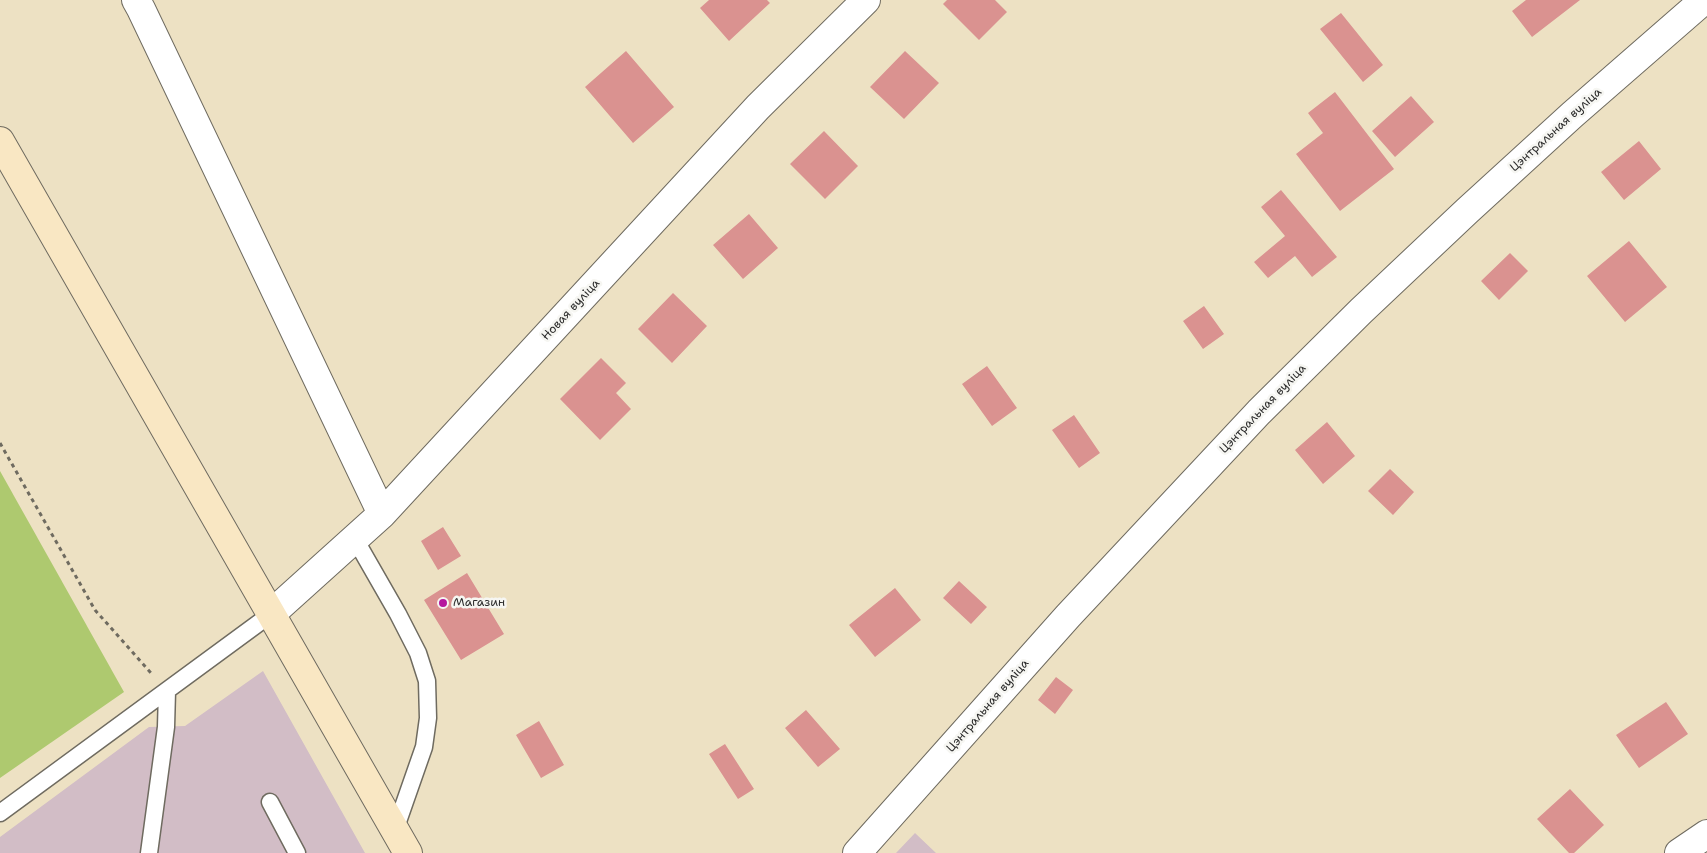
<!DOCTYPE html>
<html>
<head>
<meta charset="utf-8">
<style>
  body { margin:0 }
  canvas { display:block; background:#ede1c3 }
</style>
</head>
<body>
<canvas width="1707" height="853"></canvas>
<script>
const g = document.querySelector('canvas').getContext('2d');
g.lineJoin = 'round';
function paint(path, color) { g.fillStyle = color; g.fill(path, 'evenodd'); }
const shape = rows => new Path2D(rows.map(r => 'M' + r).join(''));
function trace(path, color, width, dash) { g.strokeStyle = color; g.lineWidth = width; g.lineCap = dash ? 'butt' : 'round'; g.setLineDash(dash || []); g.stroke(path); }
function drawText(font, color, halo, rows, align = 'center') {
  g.font = font + ' "Shantell Sans",sans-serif'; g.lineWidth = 5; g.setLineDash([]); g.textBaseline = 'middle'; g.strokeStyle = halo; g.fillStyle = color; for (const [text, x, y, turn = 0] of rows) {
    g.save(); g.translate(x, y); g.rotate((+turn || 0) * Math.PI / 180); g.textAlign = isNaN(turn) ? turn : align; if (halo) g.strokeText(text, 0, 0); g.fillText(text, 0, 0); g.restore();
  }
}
paint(shape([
  [263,671,365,853,0,853,0,837,149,727,185,726],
  [915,833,936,853,896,853]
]), '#d2bdc6');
paint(shape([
  [0,471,124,692,0,778]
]), '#aec96f');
paint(shape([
  [709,0,767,0,770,3,729,41,700,8],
  [947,0,995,0,1007,12,979,40,943,4],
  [1526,0,1580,0,1532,37,1512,11],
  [1341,13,1383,65,1363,82,1320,29],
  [626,51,674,107,633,143,585,87],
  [905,51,939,83,904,119,870,87],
  [1335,92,1394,169,1340,211,1296,154,1323,133,1308,113],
  [1411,96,1434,122,1395,157,1372,131],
  [824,131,858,166,825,199,790,164],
  [1639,141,1661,169,1624,200,1601,172],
  [1281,190,1337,257,1312,277,1295,256,1268,278,1254,262,1285,236,1261,207],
  [749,214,778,248,743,279,713,245],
  [1629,241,1667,287,1625,322,1587,276],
  [1510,253,1528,271,1499,300,1481,281],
  [673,293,707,326,672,363,638,329],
  [1204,306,1224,334,1203,349,1183,321],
  [601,358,626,383,616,393,631,409,600,440,560,399],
  [987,366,1017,408,992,426,962,384],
  [1074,415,1100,453,1079,468,1052,430],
  [1327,422,1355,456,1323,484,1295,450],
  [1390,469,1414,492,1393,515,1368,491],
  [443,527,461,556,438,570,421,541],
  [467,573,504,634,461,660,424,600],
  [959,581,987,607,971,624,943,598],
  [895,588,921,620,875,657,849,625],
  [1056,677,1073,690,1055,714,1038,700],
  [1666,702,1688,734,1639,768,1616,735],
  [806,710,840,749,818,767,785,728],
  [539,721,564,765,541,778,516,735],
  [725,744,754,789,738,799,709,754],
  [1570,789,1604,825,1574,853,1569,853,1537,819]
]), '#da9290');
const service = shape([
  [355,539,398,614,418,653,427,681,428,718,424,747,395,830],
  [270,802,297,853],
  [0,813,271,614],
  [149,853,166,727,167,691]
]);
const minor = shape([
  [136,0,141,9,382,514],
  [271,614,382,514,758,107,866,0],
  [1679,853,1707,834]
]);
const tertiary = shape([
  [857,853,1068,616,1259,412,1361,311,1467,211,1572,115,1704,0]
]);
const secondary = shape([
  [0,141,408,853]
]);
trace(service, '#6f6b60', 19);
trace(minor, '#6f6b60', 30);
trace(tertiary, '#6f6b60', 30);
trace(secondary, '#6f6b60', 30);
trace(shape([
  [0,443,95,610,151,673]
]), '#6f6b60', 3, [4, 4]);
trace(service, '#fff', 16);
trace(minor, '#fff', 28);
trace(tertiary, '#fff', 28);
trace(secondary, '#f9e7c3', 28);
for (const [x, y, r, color] of [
  [443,603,5,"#b5179e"]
]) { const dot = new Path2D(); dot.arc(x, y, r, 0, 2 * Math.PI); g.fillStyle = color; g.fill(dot); trace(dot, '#f6f6f2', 2); }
drawText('12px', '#2b2b2b', '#f6f6f2', [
  ["Цэнтральная вуліца",1556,130,-42],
  ["Новая вуліца",571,310,-47],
  ["Цэнтральная вуліца",1263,409,-46],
  ["Цэнтральная вуліца",988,706,-49]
]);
drawText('12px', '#2b2b2b', '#f6f6f2', [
  ["Магазин",453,603]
], 'left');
</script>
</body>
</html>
